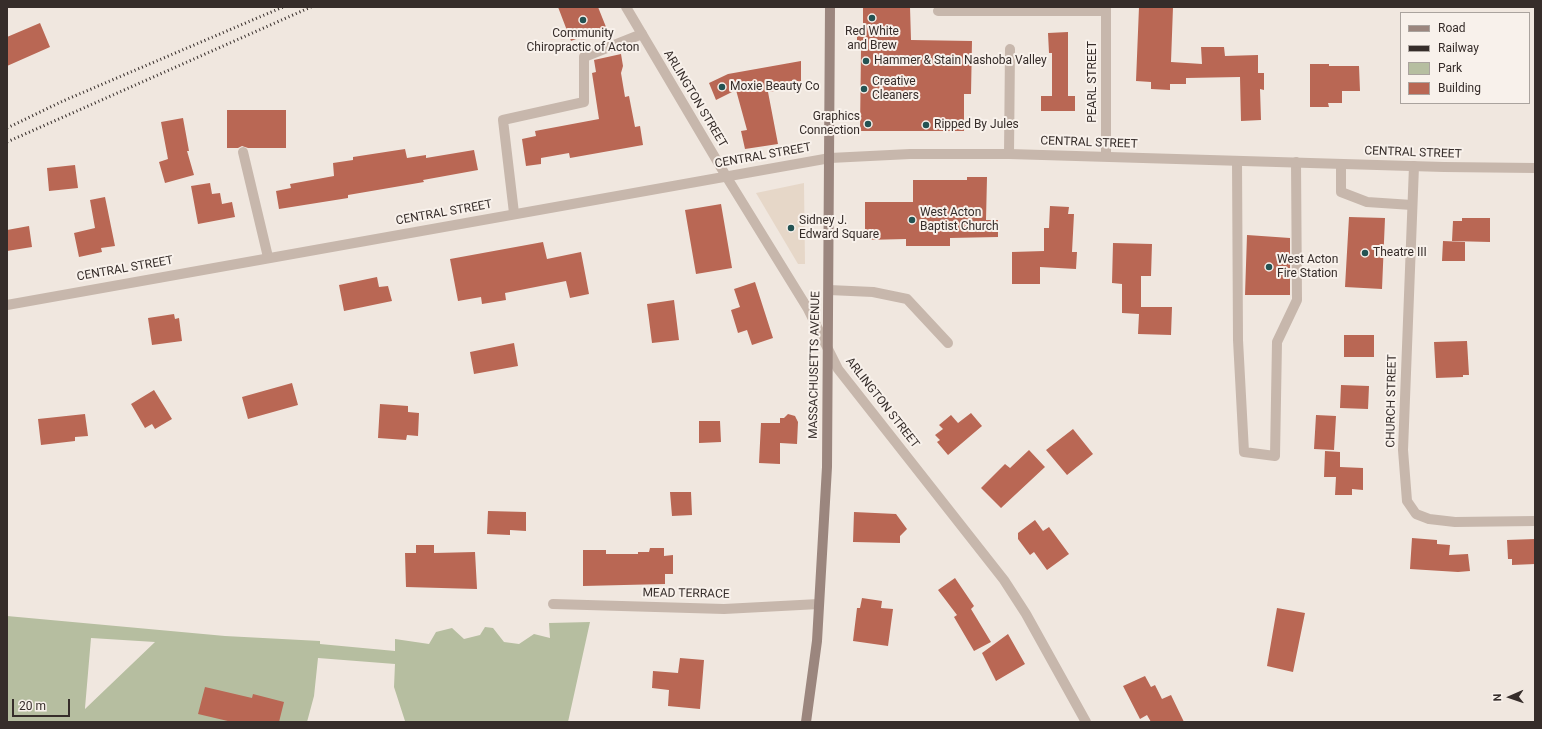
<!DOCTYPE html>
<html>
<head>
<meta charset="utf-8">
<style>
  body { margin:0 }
  #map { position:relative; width:1542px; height:729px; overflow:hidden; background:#f0e7df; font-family:Roboto,sans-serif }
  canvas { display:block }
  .frame { position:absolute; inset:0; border:8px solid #362d2a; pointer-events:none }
  .legend { position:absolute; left:1400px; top:12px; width:130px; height:92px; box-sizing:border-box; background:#f8f1eb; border:1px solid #aaa39e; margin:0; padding:5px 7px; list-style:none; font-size:12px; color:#362d2a }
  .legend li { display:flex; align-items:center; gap:8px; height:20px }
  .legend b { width:20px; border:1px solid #aaa39e }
  .north { position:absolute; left:1490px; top:677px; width:40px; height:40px; -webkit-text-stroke:3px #f8f1eb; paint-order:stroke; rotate:268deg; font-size:11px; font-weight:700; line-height:16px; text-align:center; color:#362d2a }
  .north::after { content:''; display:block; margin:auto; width:14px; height:18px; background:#362d2a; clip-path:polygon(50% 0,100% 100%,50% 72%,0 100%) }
  .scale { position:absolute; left:12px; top:699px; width:58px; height:18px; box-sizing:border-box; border:2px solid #362d2a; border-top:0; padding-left:5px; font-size:12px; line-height:14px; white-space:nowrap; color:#362d2a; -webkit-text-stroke:3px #f8f1eb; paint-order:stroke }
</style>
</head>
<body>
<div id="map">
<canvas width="1542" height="729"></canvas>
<div class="frame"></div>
<ul class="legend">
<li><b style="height:5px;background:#9b867e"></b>Road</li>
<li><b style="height:5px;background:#362d2a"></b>Railway</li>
<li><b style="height:11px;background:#b6bea0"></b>Park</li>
<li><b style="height:11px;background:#b96754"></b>Building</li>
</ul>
<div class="north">N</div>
<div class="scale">20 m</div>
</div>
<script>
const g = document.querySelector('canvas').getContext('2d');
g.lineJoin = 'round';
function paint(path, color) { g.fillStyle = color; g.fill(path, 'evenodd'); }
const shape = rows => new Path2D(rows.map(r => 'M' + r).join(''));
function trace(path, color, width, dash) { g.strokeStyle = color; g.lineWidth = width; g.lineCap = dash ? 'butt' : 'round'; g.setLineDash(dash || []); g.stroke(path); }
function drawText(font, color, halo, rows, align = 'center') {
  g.font = font + ' Roboto,sans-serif'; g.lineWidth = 4; g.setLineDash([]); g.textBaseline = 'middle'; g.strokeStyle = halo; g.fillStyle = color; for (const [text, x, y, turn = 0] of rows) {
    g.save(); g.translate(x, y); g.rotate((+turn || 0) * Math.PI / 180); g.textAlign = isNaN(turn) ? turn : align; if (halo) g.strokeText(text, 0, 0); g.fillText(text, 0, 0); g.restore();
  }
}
paint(shape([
  [7,616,225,636,320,641,320,644,395,651,395,639,429,644,436,632,452,628,464,639,480,635,485,627,493,628,504,642,519,644,534,634,550,638,549,623,590,622,568,722,403,722,405,721,394,687,395,664,318,658,314,696,307,722,7,722],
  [91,638,155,642,85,709,85,708]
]), '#b6bea0');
paint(shape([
  [804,183,805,264,798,264,756,193]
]), '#e6d7c8');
paint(shape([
  [558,7,598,7,606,27,571,41],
  [863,7,910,7,911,40,972,41,971,94,964,94,964,131,860,131,861,50,857,50,857,30,863,30],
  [1139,7,1173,7,1171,62,1202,64,1201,47,1224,47,1225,56,1258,55,1258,73,1264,73,1264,90,1260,89,1261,120,1241,121,1240,77,1186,78,1186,84,1170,84,1170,90,1151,89,1151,82,1136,81],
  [40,23,50,47,7,66,7,37],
  [1068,32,1068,96,1075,96,1075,111,1041,111,1041,96,1052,96,1052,53,1049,53,1048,33],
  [621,54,623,66,621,73,625,97,629,96,635,127,640,126,643,145,570,158,569,153,541,158,541,164,526,166,522,139,536,136,535,131,599,119,592,73,596,72,594,60],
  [801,61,801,87,768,92,778,144,745,149,741,131,747,130,736,90,716,100,709,83,728,74],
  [1310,64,1329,64,1329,66,1359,66,1360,91,1342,91,1342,103,1328,103,1329,107,1310,107],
  [227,110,286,110,286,148,248,148,242,146,238,148,227,148],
  [183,118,189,151,187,151,194,175,165,183,159,162,168,159,161,122],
  [405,149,407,158,426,155,426,158,474,150,478,170,423,180,424,182,348,195,348,198,279,209,276,191,291,188,290,184,334,176,333,163,353,160,353,157],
  [75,165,78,188,49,191,47,168],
  [967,177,987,177,986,220,998,220,998,237,950,238,950,246,906,246,906,239,865,240,865,202,913,202,913,180,967,180],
  [210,183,212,194,220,193,222,204,232,202,235,217,198,224,191,186],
  [105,197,115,246,101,248,102,252,79,257,74,233,95,228,90,200],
  [721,204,732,268,696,274,685,210],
  [1050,206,1069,207,1068,214,1074,214,1072,252,1077,252,1076,269,1040,267,1040,284,1012,284,1012,252,1044,251,1044,228,1049,228],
  [1349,217,1385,218,1382,289,1345,287],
  [1462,218,1490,218,1490,242,1452,241,1453,221,1462,221],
  [29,226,32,247,7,251,7,230],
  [1247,235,1290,238,1290,295,1245,295],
  [1443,241,1465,242,1465,261,1442,261],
  [543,242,547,259,581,252,589,294,570,298,566,281,505,293,506,300,482,304,481,297,458,301,450,259],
  [1113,243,1152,244,1151,276,1141,276,1141,307,1172,307,1171,335,1138,334,1139,314,1122,313,1122,284,1112,283],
  [377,277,379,287,388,286,392,301,344,311,339,285],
  [755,282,773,338,752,345,747,330,738,333,731,310,740,307,734,289],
  [674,300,679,340,652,343,647,304],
  [174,314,175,319,179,318,182,341,152,345,148,318],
  [1344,335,1374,335,1374,357,1344,357],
  [1467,341,1469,375,1463,375,1463,377,1436,378,1434,342],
  [514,343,518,366,474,374,470,352],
  [292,383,298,405,248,419,242,397],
  [1341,385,1369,386,1368,409,1340,408],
  [154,390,172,419,155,429,152,424,145,428,131,404],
  [380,404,408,406,408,412,419,413,418,436,407,435,406,440,378,438],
  [971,413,982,426,948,455,937,442,940,440,935,435,943,429,939,425,951,415,958,423],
  [85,414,88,436,75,437,75,441,41,445,38,419],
  [788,414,795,416,798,422,797,444,780,443,780,464,759,463,761,423,780,423,780,418,784,418],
  [1316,415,1336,416,1334,450,1314,449],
  [699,421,720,421,721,442,699,443],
  [1073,429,1093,454,1067,475,1046,450],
  [1029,450,1045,467,1001,508,981,488,1005,464,1010,468],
  [1325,451,1340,452,1340,467,1363,468,1363,490,1352,489,1352,495,1335,495,1336,477,1324,477],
  [670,492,691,492,692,515,672,516],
  [488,511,526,512,526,531,510,530,510,535,487,534],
  [854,512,896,514,907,529,900,536,900,543,853,542],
  [1035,520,1043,531,1049,527,1069,554,1047,570,1034,552,1030,555,1018,539,1018,533],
  [1412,538,1437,540,1437,544,1450,545,1449,555,1468,554,1470,571,1458,572,1410,569],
  [1535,539,1535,564,1512,565,1512,559,1508,559,1507,540],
  [416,545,434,545,434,553,475,552,477,589,406,587,405,553,416,553],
  [650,548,664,548,664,556,673,555,673,574,665,574,665,584,583,586,583,550,606,550,606,554,638,554,638,552,649,552],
  [955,578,974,606,971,609,991,642,974,651,954,617,957,615,938,590],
  [862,598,882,601,881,608,893,609,888,646,853,641,857,608,860,608],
  [1277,608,1305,613,1293,672,1267,666],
  [1008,634,1025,664,996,681,982,653],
  [680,658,704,660,700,709,668,706,669,690,652,688,653,671,678,673],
  [1145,676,1151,687,1155,685,1162,699,1171,695,1184,722,1151,722,1147,715,1140,719,1123,686],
  [205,687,252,698,253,694,284,702,279,722,232,722,198,714]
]), '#b96754');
trace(shape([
  [938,11,1106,11],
  [243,152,268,257],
  [1009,154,1010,49],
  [1237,161,1238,340,1244,452,1275,456,1277,342,1297,300,1296,162],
  [1341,164,1341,192,1367,202,1412,205],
  [514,213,503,120,584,102,584,57,642,34],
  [829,290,873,292,907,299,948,343]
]), '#c7b7ac', 10);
trace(shape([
  [1106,7,1106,156],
  [1414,166,1403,450,1407,501,1416,514,1429,519,1455,522,1535,521],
  [726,176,808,309,838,369,1004,580,1026,614,1086,722],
  [553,604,724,609,819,604]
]), '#c7b7ac', 10);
trace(shape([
  [626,7,726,176],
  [7,305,830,158,910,154,1009,154,1444,167,1535,168]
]), '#c7b7ac', 10);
trace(shape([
  [806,722,817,641,827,467,830,7]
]), '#9b867e', 10);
trace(shape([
  [7,128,63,101,283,7],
  [7,142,311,7]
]), '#362d2a', 3, [1, 3]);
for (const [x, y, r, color] of [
  [872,18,4,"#245353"],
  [583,20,4,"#245353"],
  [866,61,4,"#245353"],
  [722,87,4,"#245353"],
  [864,89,4,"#245353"],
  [868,124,4,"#245353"],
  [926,125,4,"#245353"],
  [912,220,4,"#245353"],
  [791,228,4,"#245353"],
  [1365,253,4,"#245353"],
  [1269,267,4,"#245353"]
]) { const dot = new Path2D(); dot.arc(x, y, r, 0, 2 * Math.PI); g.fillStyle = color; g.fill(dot); trace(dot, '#f8f1eb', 1.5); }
drawText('12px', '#362d2a', '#f8f1eb', [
  ["Red White",872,32,"center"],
  ["and Brew",872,46,"center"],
  ["Community",583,34,"center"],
  ["Chiropractic of Acton",583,48,"center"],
  ["Hammer & Stain Nashoba Valley",874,61],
  ["Creative",872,82],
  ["Cleaners",872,96],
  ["Moxie Beauty Co",730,87],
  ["Graphics",860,117,"right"],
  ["Connection",860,131,"right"],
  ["Ripped By Jules",934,125],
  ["West Acton",920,213],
  ["Baptist Church",920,227],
  ["Sidney J.",799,221],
  ["Edward Square",799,235],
  ["Theatre III",1373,253],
  ["West Acton",1277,260],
  ["Fire Station",1277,274]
], 'left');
drawText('12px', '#362d2a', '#f8f1eb', [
  ["PEARL STREET",1093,82,-90],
  ["ARLINGTON STREET",695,99,59],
  ["CENTRAL STREET",1089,143,2],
  ["CENTRAL STREET",1413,153,2],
  ["CENTRAL STREET",763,156,-10],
  ["CENTRAL STREET",444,213,-10],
  ["CENTRAL STREET",125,269,-10],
  ["MASSACHUSETTS AVENUE",815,365,-89],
  ["CHURCH STREET",1392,401,-89],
  ["ARLINGTON STREET",882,403,52],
  ["MEAD TERRACE",686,594,1]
]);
</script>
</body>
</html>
